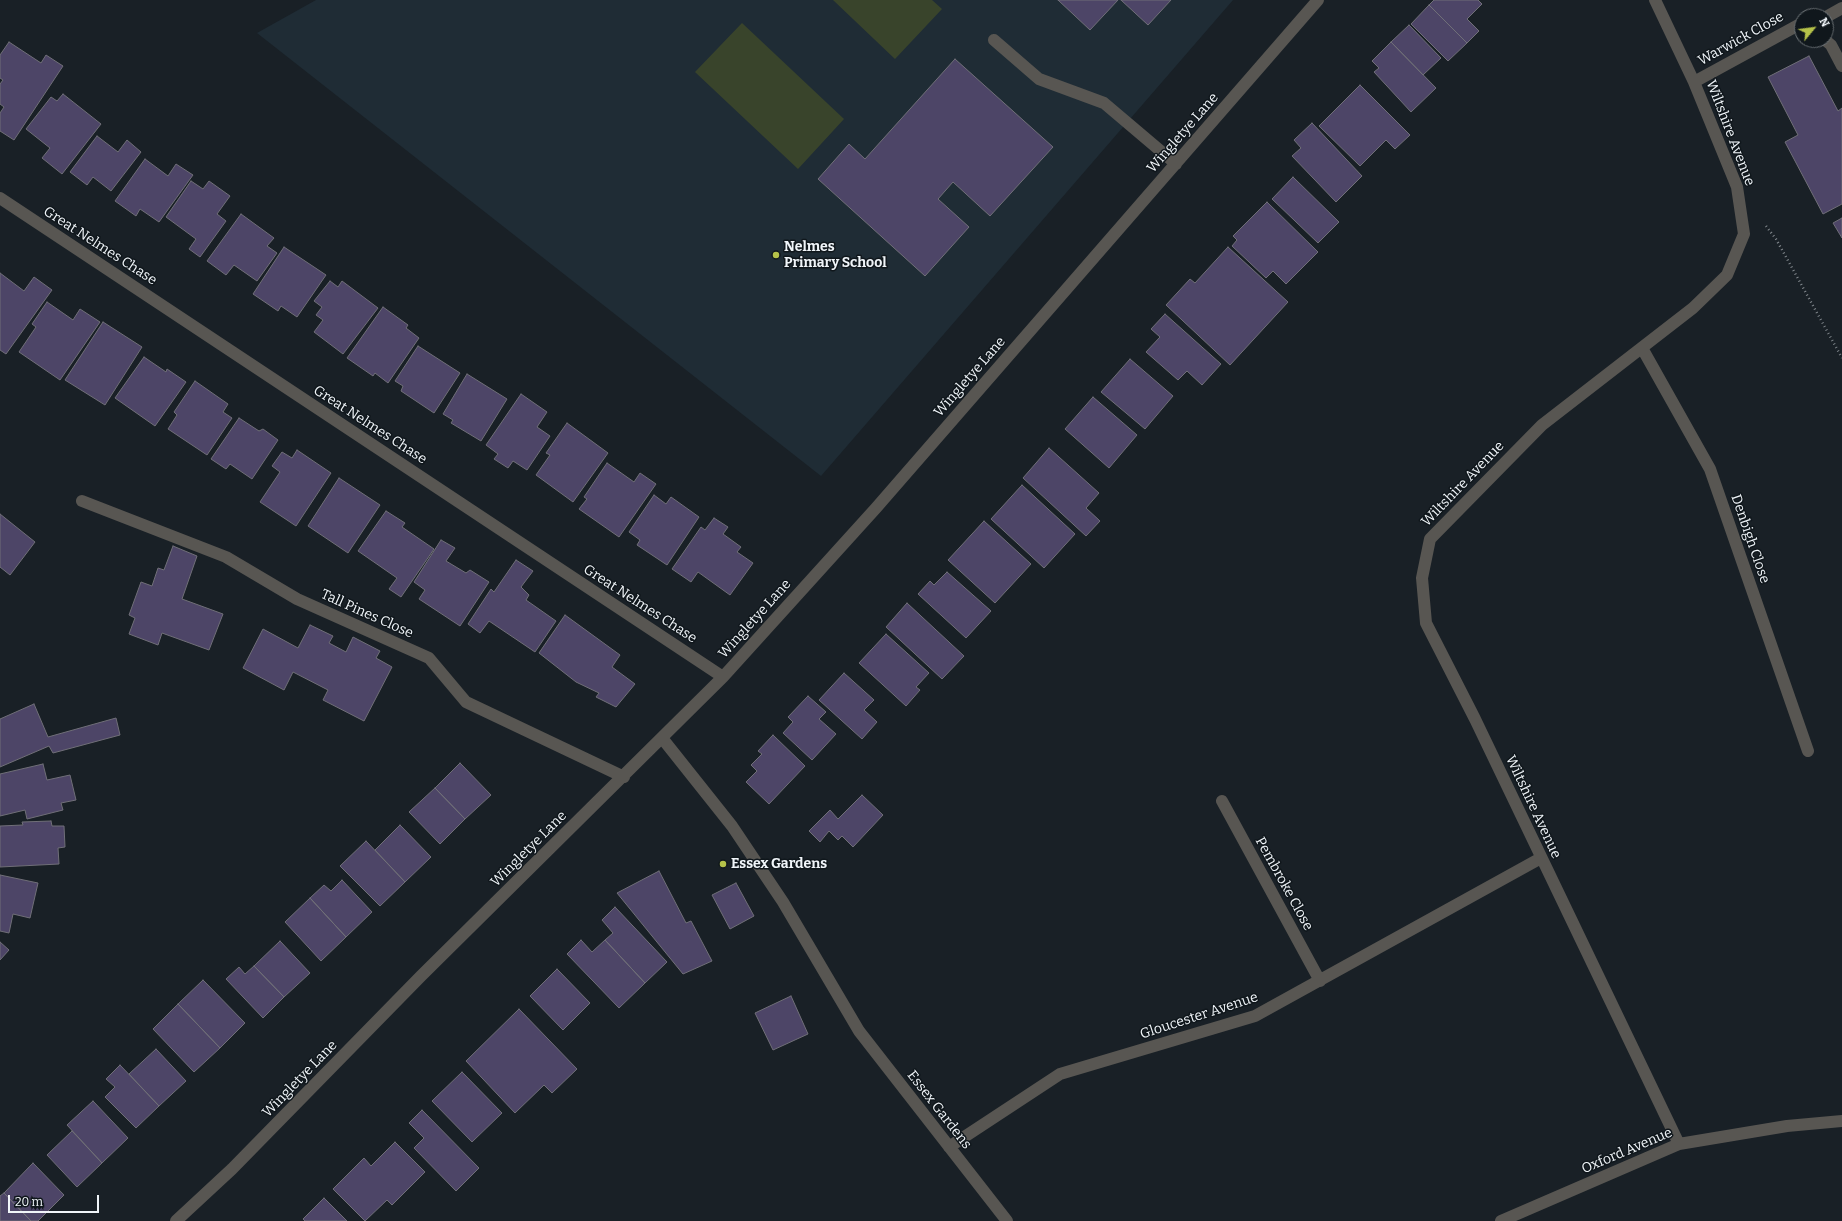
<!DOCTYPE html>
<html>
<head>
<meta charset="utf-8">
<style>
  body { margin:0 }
  #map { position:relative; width:1842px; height:1221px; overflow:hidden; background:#192026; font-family:Bitter,serif }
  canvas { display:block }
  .north { position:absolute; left:1794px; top:8px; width:40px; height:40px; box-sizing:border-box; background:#10171c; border:1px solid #6a7074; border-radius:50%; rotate:61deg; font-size:11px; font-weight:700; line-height:16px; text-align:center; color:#f0f5f9 }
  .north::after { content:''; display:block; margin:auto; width:14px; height:18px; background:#b5c249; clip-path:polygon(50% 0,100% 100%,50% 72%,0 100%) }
  .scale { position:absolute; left:8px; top:1195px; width:91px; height:18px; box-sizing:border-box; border:2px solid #f0f5f9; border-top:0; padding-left:5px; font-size:12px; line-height:14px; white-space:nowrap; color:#f0f5f9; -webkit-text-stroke:3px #10171c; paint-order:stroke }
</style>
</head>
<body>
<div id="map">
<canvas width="1842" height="1221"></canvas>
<div class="north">N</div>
<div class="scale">20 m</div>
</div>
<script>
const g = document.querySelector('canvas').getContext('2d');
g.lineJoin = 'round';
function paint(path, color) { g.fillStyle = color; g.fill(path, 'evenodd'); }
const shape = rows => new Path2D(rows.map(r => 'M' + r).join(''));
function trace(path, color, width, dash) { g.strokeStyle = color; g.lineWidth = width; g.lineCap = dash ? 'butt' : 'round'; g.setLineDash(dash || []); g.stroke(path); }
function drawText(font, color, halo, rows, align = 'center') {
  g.font = font + ' Bitter,serif'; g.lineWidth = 3; g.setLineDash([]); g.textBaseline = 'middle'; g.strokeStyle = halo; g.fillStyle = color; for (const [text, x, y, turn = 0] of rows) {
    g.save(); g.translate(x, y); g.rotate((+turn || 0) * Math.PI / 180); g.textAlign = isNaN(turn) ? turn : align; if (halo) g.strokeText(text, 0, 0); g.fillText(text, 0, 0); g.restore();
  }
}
paint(shape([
  [316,0,1233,0,821,476,257,33]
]), '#1f2c35');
paint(shape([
  [833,0,932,0,942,9,895,59],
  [742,23,844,119,798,169,695,72]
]), '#39442b');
const building = shape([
  [1058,0,1118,0,1090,30,1058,0],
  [1121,0,1171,0,1148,25,1121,0],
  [1434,0,1478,0,1482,4,1467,19,1479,31,1467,43,1429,5,1434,0],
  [1429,5,1467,43,1448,61,1411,24,1429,5],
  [1409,25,1441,58,1423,75,1391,42,1409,25],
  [9,42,41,63,46,55,63,66,14,140,0,131,0,113,4,107,0,104,0,84,3,80,0,78,0,55,9,42],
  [1391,42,1436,88,1411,112,1374,72,1379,68,1372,61,1391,42],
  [1809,56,1838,111,1842,108,1842,204,1823,214,1785,142,1798,135,1768,77,1809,56],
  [955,59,1053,147,990,216,953,182,938,199,969,227,925,276,818,179,849,144,865,159,955,59],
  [1360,85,1410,135,1395,149,1386,140,1360,166,1319,126,1360,85],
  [63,94,101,124,62,174,42,158,50,148,26,129,51,97,57,101,63,94],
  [1312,123,1362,176,1336,202,1292,156,1301,148,1294,140,1312,123],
  [97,136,118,152,127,140,141,152,111,191,93,177,87,185,70,172,97,136],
  [145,159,168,176,176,164,193,175,159,222,140,209,136,216,115,201,145,159],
  [1293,177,1339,222,1318,243,1272,199,1293,177],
  [191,181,203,189,209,181,230,196,217,214,226,221,200,257,189,249,196,239,166,217,191,181],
  [1267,202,1318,252,1286,284,1273,271,1266,278,1232,246,1237,240,1233,236,1267,202],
  [241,214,274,238,267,246,277,253,257,281,234,265,226,275,207,261,241,214],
  [1842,218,1842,238,1833,223,1842,218],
  [284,247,326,275,297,317,281,306,278,311,253,294,284,247],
  [1228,247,1288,302,1230,365,1166,305,1190,279,1195,283,1228,247],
  [0,273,24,291,34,277,52,290,6,354,0,350,0,273],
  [330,281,338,287,342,281,378,308,343,354,314,332,323,320,316,315,322,307,314,301,330,281],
  [47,302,73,320,80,309,100,322,60,380,19,352,36,327,32,324,47,302],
  [383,307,408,325,406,328,419,338,388,383,375,373,373,376,347,358,383,307],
  [1165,314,1221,364,1202,385,1187,371,1178,380,1146,352,1160,337,1151,329,1165,314],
  [103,322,142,347,105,405,65,380,103,322],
  [418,346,460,373,434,413,401,391,403,386,395,381,418,346],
  [144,357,166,372,167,369,186,382,155,426,115,398,144,357],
  [1130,359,1173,396,1145,429,1101,392,1130,359],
  [467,374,507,399,481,441,451,423,453,420,443,414,467,374],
  [195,381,228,404,223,412,232,418,207,455,168,429,177,415,174,412,195,381],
  [521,394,547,412,537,427,550,436,527,470,513,461,508,468,494,459,498,454,486,445,521,394],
  [1093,397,1137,435,1109,468,1065,429,1093,397],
  [239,418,259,431,263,429,278,440,252,479,230,464,226,469,211,459,239,418],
  [567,423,608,453,573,502,536,475,550,455,546,453,567,423],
  [1049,448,1099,493,1086,508,1100,521,1086,536,1023,478,1049,448],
  [297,450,331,473,296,526,260,502,280,472,272,466,282,452,292,458,297,450],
  [607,463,634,482,640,473,656,484,619,537,579,509,587,499,584,497,607,463],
  [339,478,380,505,348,553,308,526,339,478],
  [1022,485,1075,534,1044,568,991,519,1022,485],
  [654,495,666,504,671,497,699,517,667,565,637,545,640,540,629,532,654,495],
  [386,511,405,523,402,527,434,549,401,597,389,589,397,578,358,551,386,511],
  [0,514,35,542,10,575,0,567,0,514],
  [714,518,728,527,723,534,741,547,737,552,753,563,730,595,698,572,691,582,672,569,701,527,705,530,714,518],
  [984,521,1031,564,995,603,948,560,984,521],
  [441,540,455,548,446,561,466,573,470,570,489,582,460,626,419,599,425,590,414,582,441,540],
  [173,546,197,556,182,599,223,614,209,650,162,633,158,645,129,634,135,618,129,615,141,582,152,586,158,568,164,570,173,546],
  [516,560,533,571,521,587,529,595,526,600,556,621,535,652,489,621,480,633,468,624,491,589,494,592,516,560],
  [947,572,991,611,966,638,918,594,930,581,934,585,947,572],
  [907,603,964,656,942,679,886,627,907,603],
  [565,615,620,655,612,667,635,684,616,707,596,697,599,693,576,682,539,653,565,615],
  [310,625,333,636,329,643,346,652,353,637,380,651,376,658,392,667,364,721,323,700,328,690,293,672,284,690,243,668,263,629,298,648,310,625],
  [886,634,929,673,916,687,920,690,906,706,859,663,886,634],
  [844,673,874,700,864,710,877,722,862,739,819,700,844,673],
  [808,696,826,712,819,719,836,734,812,760,783,733,793,722,788,717,808,696],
  [34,704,48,737,116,718,120,735,53,753,49,746,0,767,0,719,34,704],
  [773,735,805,766,769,804,746,782,757,771,751,765,762,754,758,751,773,735],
  [460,763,491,795,465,819,435,788,460,763],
  [43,764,47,780,70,775,76,800,61,803,63,810,27,819,25,810,0,816,0,774,43,764],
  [435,788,465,819,440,844,409,812,435,788],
  [862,795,883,815,853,847,842,836,838,840,829,831,820,842,809,831,830,810,838,819,862,795],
  [51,821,52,826,64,826,65,847,58,848,59,864,0,867,0,826,23,825,22,822,51,821],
  [400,825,431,857,405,882,375,850,400,825],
  [366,841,405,882,380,906,340,866,366,841],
  [659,871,686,923,691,921,712,961,683,974,617,893,659,871],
  [0,875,38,883,30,918,13,914,9,933,0,931,0,875],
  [342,880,372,912,346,937,310,898,324,885,331,891,342,880],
  [736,883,754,916,730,929,712,895,736,883],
  [310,898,346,937,321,961,285,922,310,898],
  [615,907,667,962,645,983,605,940,613,933,602,920,615,907],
  [581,940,592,952,605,940,645,983,619,1008,567,954,581,940],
  [280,941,310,973,284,997,254,966,280,941],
  [0,942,9,950,0,960,0,942],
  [254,966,284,997,263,1018,226,979,239,967,245,974,254,966],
  [557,969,590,1003,563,1030,530,996,557,969],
  [203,980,245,1023,220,1048,178,1004,203,980],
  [791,996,808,1034,773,1050,755,1013,791,996],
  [178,1004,220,1048,194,1072,153,1029,178,1004],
  [519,1009,577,1069,552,1093,544,1085,515,1113,466,1061,519,1009],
  [156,1049,186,1081,159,1106,129,1074,156,1049],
  [120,1065,159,1106,136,1128,105,1097,115,1087,106,1079,120,1065],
  [462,1072,502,1113,472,1142,432,1101,462,1072],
  [93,1101,128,1138,102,1163,67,1125,93,1101],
  [422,1110,479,1168,456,1191,414,1148,424,1138,409,1123,422,1110],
  [72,1131,102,1163,77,1187,47,1155,72,1131],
  [395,1142,425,1172,392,1205,387,1200,365,1221,333,1189,364,1158,371,1166,395,1142],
  [33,1163,64,1195,38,1221,31,1221,4,1193,33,1163],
  [4,1193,31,1221,0,1221,0,1196,4,1193],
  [324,1198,347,1221,305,1221,303,1219,324,1198]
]);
paint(building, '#4d4567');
trace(building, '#706f78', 1);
trace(shape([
  [1766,226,1776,239,1842,358]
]), '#848a8f', 2.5, [1, 3]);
trace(shape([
  [1655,0,1694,82,1737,187,1744,234,1727,275,1693,308,1542,425,1430,539,1422,578,1426,623,1475,719,1679,1144],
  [1826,17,1842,8],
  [994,40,1039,79,1104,103,1176,164],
  [1825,40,1831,45,1842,66],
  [1694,82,1802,23],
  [0,198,723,677],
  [1642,348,1710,469,1808,751],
  [82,501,226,557,297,599,429,658,466,702,624,777],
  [662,738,732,826,783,902,859,1031,1007,1221],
  [1222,801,1320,981],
  [949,1147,1060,1074,1255,1016,1541,858],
  [176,1221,232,1169,421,976,723,677,876,508,1318,0],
  [1501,1221,1679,1144,1787,1126,1842,1121]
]), '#585652', 12);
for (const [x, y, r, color] of [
  [776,255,4,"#b5c249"],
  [723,864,4,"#b5c249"]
]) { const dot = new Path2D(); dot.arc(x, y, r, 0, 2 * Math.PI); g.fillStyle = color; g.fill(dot); trace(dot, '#10171c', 1.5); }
drawText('14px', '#f0f5f9', '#10171c', [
  ["Warwick Close",1741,39,-29],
  ["Wingletye Lane",1183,133,-49],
  ["Wiltshire Avenue",1730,133,69],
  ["Great Nelmes Chase",100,246,33],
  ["Wingletye Lane",970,377,-49],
  ["Great Nelmes Chase",370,425,33],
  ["Wiltshire Avenue",1463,484,-46],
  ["Denbigh Close",1750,539,71],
  ["Great Nelmes Chase",640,604,33],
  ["Tall Pines Close",367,614,24],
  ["Wingletye Lane",755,619,-48],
  ["Wiltshire Avenue",1533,807,65],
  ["Wingletye Lane",529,849,-45],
  ["Pembroke Close",1284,884,61],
  ["Gloucester Avenue",1199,1016,-18],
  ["Wingletye Lane",300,1079,-46],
  ["Essex Gardens",939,1110,52],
  ["Oxford Avenue",1627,1151,-23]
]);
drawText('bold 14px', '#f0f5f9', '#10171c', [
  ["Nelmes",784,247],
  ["Primary School",784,263],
  ["Essex Gardens",731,864]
], 'left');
</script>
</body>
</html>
